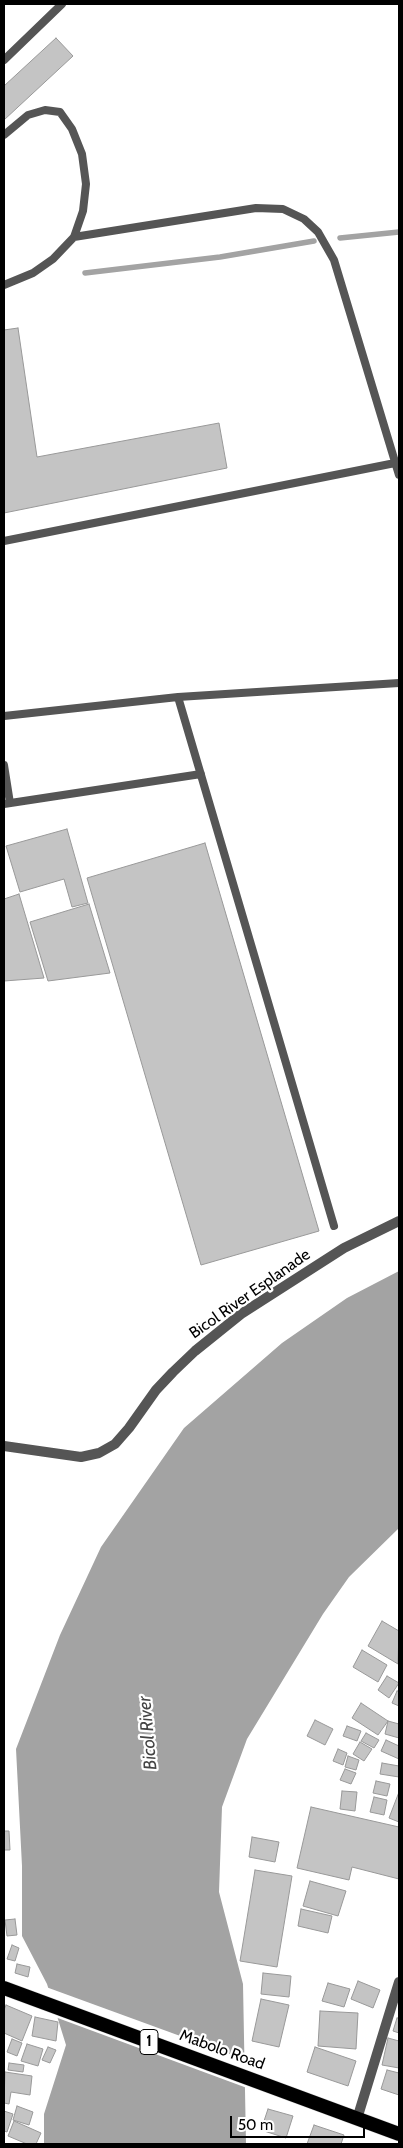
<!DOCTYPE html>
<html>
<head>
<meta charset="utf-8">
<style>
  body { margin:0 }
  #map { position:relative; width:403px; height:2148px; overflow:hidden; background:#fff; font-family:Cabin,sans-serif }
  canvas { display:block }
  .frame { position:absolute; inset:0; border:5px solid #000; pointer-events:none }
  .scale { position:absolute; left:230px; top:2116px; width:135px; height:22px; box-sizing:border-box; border:2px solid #000; border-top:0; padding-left:6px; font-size:15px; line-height:18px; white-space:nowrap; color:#000; -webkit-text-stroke:4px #fff; paint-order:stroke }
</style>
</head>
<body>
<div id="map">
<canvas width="403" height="2148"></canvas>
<div class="frame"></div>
<div class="scale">50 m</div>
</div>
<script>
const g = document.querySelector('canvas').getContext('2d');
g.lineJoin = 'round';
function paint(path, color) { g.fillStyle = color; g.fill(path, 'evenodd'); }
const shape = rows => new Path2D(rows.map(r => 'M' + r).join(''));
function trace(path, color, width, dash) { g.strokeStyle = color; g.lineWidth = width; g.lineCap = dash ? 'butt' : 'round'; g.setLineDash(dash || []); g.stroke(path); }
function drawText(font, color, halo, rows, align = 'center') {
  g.font = font + ' Cabin,sans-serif'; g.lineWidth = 4.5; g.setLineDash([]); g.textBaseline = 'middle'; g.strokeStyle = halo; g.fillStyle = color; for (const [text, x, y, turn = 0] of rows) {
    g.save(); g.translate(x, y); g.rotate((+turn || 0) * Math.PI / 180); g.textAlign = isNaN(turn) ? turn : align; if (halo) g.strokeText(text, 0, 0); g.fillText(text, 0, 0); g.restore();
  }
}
paint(shape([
  [399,1271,399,1528,349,1577,323,1614,247,1739,222,1807,219,1892,243,1984,246,2144,44,2144,44,2114,66,2045,47,1984,22,1936,22,1866,16,1749,60,1635,101,1547,184,1428,282,1343,347,1298]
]), '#a3a3a3');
paint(shape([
  [46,1987,246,2060,247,2088,55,2017]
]), '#fff');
trace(shape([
  [340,238,399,232],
  [85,273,220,257,314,241]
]), '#a3a3a3', 5.5);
const building = shape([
  [56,38,73,56,4,120,4,86,56,38],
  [18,328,37,457,219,423,227,468,4,513,4,330,18,328],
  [67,829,88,903,72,907,64,879,20,892,6,846,67,829],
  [205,843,319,1231,201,1265,87,878,205,843],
  [19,894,44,978,4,981,4,899,19,894],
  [89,904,110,973,48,981,30,922,89,904],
  [382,1621,399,1631,398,1664,368,1646,382,1621],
  [362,1650,387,1665,378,1682,353,1667,362,1650],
  [387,1676,399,1683,389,1698,378,1690,387,1676],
  [397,1691,399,1691,399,1706,392,1703,397,1691],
  [361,1703,388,1721,378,1735,352,1718,361,1703],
  [315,1720,333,1729,325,1745,307,1736,315,1720],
  [388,1721,399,1724,399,1738,385,1734,388,1721],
  [347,1726,361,1731,357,1741,343,1736,347,1726],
  [366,1733,379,1740,374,1748,361,1741,366,1733],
  [386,1740,399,1746,399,1759,381,1751,386,1740],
  [360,1742,372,1749,364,1761,353,1754,360,1742],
  [338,1749,347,1753,343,1765,333,1761,338,1749],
  [348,1756,359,1760,356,1770,345,1767,348,1756],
  [382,1763,399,1766,399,1777,380,1774,382,1763],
  [345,1769,356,1773,351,1784,340,1780,345,1769],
  [376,1781,390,1784,387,1796,373,1793,376,1781],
  [342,1791,357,1792,355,1811,340,1809,342,1791],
  [399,1792,399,1822,389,1818,399,1792],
  [374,1797,387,1800,384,1815,370,1812,374,1797],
  [311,1807,399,1827,399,1879,352,1867,349,1880,297,1868,311,1807],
  [4,1831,9,1831,10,1850,4,1850,4,1831],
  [252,1837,279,1842,275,1862,249,1857,252,1837],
  [255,1870,292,1876,277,1967,240,1961,255,1870],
  [310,1881,346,1891,338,1916,303,1906,310,1881],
  [301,1909,332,1916,328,1933,298,1926,301,1909],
  [15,1919,17,1935,7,1936,5,1920,15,1919],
  [12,1945,19,1948,15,1961,7,1959,12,1945],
  [17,1964,30,1967,28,1977,15,1973,17,1964],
  [263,1973,291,1976,289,1997,261,1994,263,1973],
  [358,1981,380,1990,373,2008,351,1999,358,1981],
  [328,1983,350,1989,344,2007,322,2001,328,1983],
  [261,1999,289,2005,279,2047,252,2041,261,1999],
  [6,2005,32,2016,22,2041,4,2033,4,2010,6,2005],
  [320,2011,358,2013,356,2049,318,2046,320,2011],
  [35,2017,58,2022,56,2041,32,2036,35,2017],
  [397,2018,399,2018,399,2033,393,2031,397,2018],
  [388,2038,399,2041,399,2068,382,2065,388,2038],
  [12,2039,22,2043,17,2056,7,2052,12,2039],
  [27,2044,43,2049,38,2066,21,2061,27,2044],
  [48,2047,56,2050,50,2063,42,2060,48,2047],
  [315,2047,356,2061,348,2086,307,2072,315,2047],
  [9,2063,24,2065,23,2072,8,2070,9,2063],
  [387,2070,399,2073,399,2095,381,2089,387,2070],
  [5,2072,32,2076,30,2095,11,2092,9,2104,4,2103,5,2072],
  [17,2106,33,2112,29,2125,13,2120,17,2106],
  [268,2109,293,2116,286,2138,261,2130,268,2109],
  [4,2111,13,2114,7,2132,4,2131,4,2111],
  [14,2121,41,2133,36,2144,27,2144,8,2136,14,2121],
  [314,2125,344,2135,341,2144,307,2144,314,2125]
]);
paint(building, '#c4c4c4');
trace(building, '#999', 1);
const trunk = shape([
  [4,1988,399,2134]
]);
trace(trunk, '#dbdbdb', 15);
trace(shape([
  [4,60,62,4],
  [4,135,28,115,45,110,60,112,72,129,82,154,86,184,83,211,74,237,53,259,33,273,4,285],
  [74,237,256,208,283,209,304,219,318,232,334,260,399,475],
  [4,541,395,463],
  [178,697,334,1226],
  [4,716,178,697,399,683],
  [4,765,10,803],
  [4,804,201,774]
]), '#555', 8);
trace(shape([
  [4,1446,81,1457,99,1453,115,1444,129,1428,156,1390,173,1372,195,1351,241,1314,344,1248,399,1221],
  [357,2119,399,1982]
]), '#555', 10);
trace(trunk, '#000', 14);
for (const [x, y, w] of [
  [149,2042,18]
]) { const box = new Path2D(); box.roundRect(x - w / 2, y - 12.5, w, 25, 4); g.fillStyle = '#fff'; g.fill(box); trace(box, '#000', 1); }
drawText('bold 15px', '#000', null, [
  ["1",149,2042]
]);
drawText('16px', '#000', '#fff', [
  ["Bicol River Esplanade",250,1294,-35],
  ["Mabolo Road",222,2050,20]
]);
drawText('italic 18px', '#444', '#fff', [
  ["Bicol River",148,1733,-95]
]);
</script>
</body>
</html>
